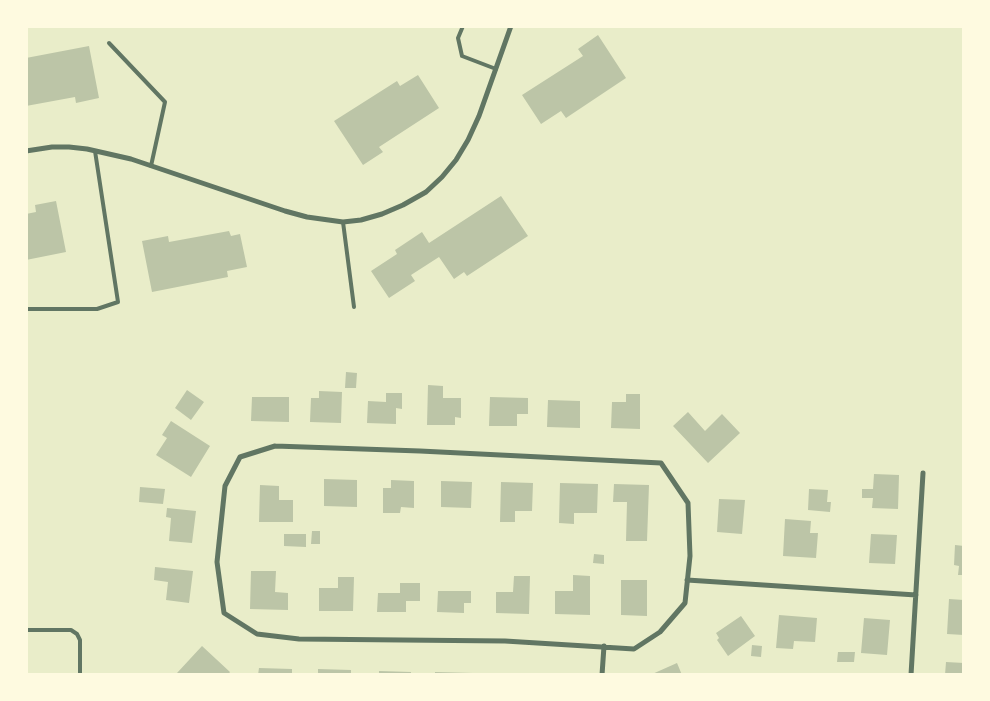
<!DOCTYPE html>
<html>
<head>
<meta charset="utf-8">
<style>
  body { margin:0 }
  #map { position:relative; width:990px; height:701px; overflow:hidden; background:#e9edc9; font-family:Mulish,sans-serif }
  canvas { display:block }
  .frame { position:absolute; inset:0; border:28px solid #fefae0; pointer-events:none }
</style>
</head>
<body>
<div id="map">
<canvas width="990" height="701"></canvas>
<div class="frame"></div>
</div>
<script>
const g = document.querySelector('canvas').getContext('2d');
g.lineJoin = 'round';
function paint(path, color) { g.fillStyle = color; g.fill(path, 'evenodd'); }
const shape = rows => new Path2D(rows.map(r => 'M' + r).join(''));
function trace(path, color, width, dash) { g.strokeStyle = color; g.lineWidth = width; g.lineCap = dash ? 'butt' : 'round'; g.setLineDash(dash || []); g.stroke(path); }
paint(shape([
  [598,35,626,78,566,118,561,111,541,124,522,95,583,56,578,49],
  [89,46,99,98,76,103,75,97,26,106,26,58],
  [418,75,439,108,379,147,383,152,363,165,334,121,397,81,400,86],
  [501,196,528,236,467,276,464,272,454,279,439,257,411,275,415,281,389,298,371,271,397,254,395,250,422,232,429,243],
  [56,201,66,252,26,260,26,214,36,212,35,205],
  [229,231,231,236,240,234,247,267,227,271,228,277,152,292,142,241,168,236,169,242],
  [346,372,357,373,356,388,345,388],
  [428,385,443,386,443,398,461,398,461,418,455,417,455,425,427,425],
  [187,390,204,402,191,420,175,408],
  [319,391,342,392,341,423,310,422,311,398,319,398],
  [386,393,402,393,402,409,396,408,396,424,367,423,368,401,386,402],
  [626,394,640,394,640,429,611,428,612,402,626,402],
  [252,397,289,397,289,422,251,421],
  [490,397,528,398,528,414,517,414,517,426,489,426],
  [548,400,580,401,580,428,547,427],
  [688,412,705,431,722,414,740,433,708,463,673,426],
  [171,421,210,446,191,477,156,455,167,438,162,435],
  [874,474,899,475,898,509,872,508,873,498,862,498,862,489,873,489],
  [324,479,357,480,357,507,324,506],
  [391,480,414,481,414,508,401,507,400,513,383,513,383,488,391,488],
  [441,481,472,482,471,508,441,507],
  [501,482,533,483,532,511,515,511,515,522,500,522],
  [560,483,598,484,597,513,574,513,574,524,559,523],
  [614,484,649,485,647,541,626,541,627,502,613,502],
  [260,485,279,486,279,500,293,500,293,522,259,522],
  [140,487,165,489,163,504,139,502],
  [809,489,828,490,827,502,831,502,830,512,808,510],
  [719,499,745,500,742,534,717,532],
  [167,508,196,511,192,543,169,541,171,518,166,517],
  [785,519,811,521,810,533,818,533,816,558,783,556],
  [312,531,320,531,320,544,311,544],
  [284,534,306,534,306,547,284,546],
  [871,534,897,535,895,564,869,563],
  [955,545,964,546,964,575,958,575,959,566,954,565],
  [594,554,604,555,604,564,593,563],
  [155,567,193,571,189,603,166,600,168,582,154,580],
  [251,571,276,571,275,592,288,593,288,610,250,609],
  [573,575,590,576,590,615,555,614,555,591,573,591],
  [514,576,530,576,529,614,496,613,496,592,513,592],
  [338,577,354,577,353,611,319,611,319,588,338,588],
  [621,580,647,580,647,616,621,615],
  [400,583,420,583,420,601,406,601,406,612,377,612,378,593,400,593],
  [438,591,471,591,471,603,464,603,464,613,437,612],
  [949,599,964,600,964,635,947,634],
  [779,615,817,618,815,642,794,641,793,649,776,648],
  [741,616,755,636,728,656,717,640,719,638,716,633],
  [864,618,890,620,887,655,861,653],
  [752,645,762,646,761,657,751,656],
  [202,646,230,672,228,675,178,675,177,673],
  [838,652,855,652,854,662,837,662],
  [946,662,964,663,964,675,945,675],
  [677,663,682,675,650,675],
  [259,668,292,669,292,675,258,675],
  [318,669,351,670,351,675,318,675],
  [379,671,411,672,411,675,379,675],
  [435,672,473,673,473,675,435,675]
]), '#bcc5a7');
trace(shape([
  [463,26,458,38,462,56,496,69],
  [109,43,165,102,151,166],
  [343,222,354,307],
  [26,309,97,309,118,302,95,151],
  [26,630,71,630,77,634,80,640,80,675]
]), '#617663', 4);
trace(shape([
  [26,151,52,147,69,147,87,149,131,159,285,211,307,217,343,222,361,220,382,214,403,205,426,192,442,177,456,160,468,140,479,116,511,26],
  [275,446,420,451,661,463,688,503,690,556,685,603,660,632,634,649,505,641,299,639,257,634,224,613,217,562,225,486,240,457,275,446],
  [687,580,916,595],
  [602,675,604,646],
  [911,675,923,473]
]), '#617663', 5);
</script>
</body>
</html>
